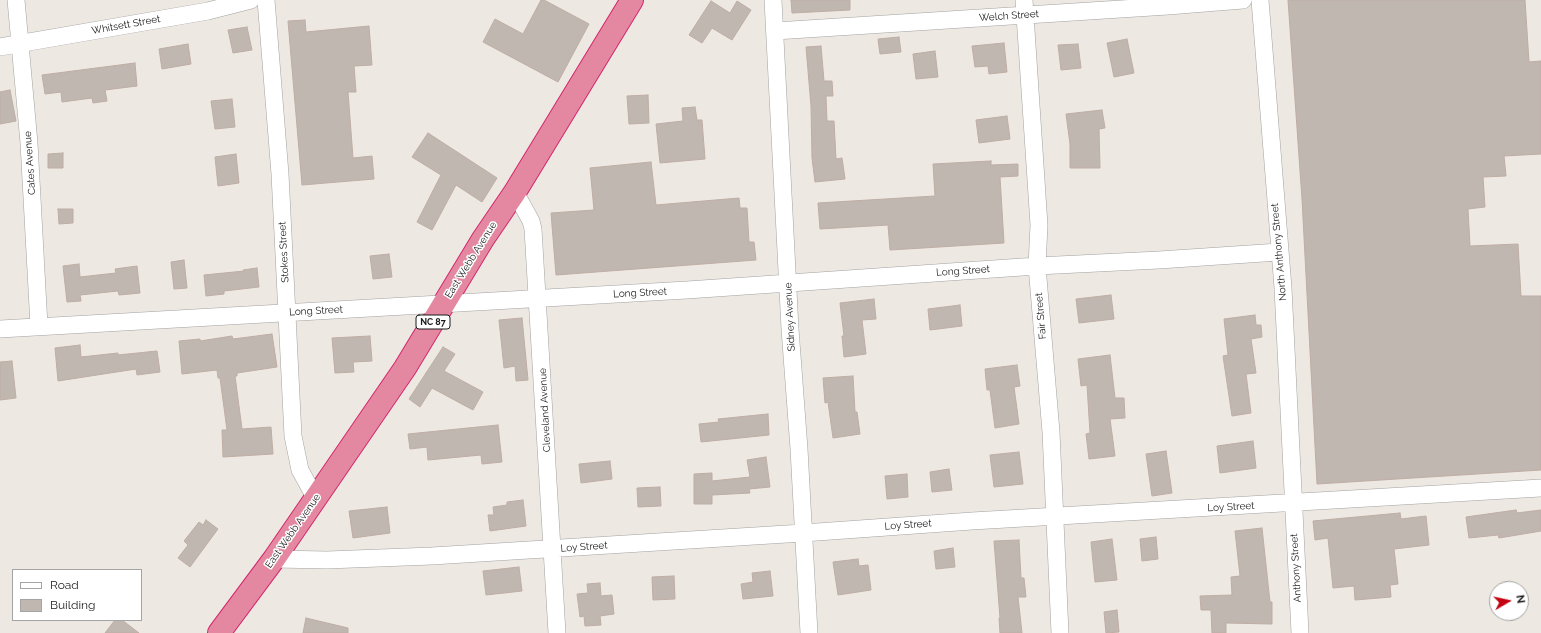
<!DOCTYPE html>
<html>
<head>
<meta charset="utf-8">
<style>
  body { margin:0 }
  #map { position:relative; width:1541px; height:633px; overflow:hidden; background:#ede8e1; font-family:Raleway,sans-serif }
  canvas { display:block }
  .legend { position:absolute; left:12px; top:569px; width:130px; height:52px; box-sizing:border-box; background:#fff; border:1px solid #a4a4a4; margin:0; padding:5px 7px; list-style:none; font-size:12px; color:#1b1b1b }
  .legend li { display:flex; align-items:center; gap:8px; height:20px }
  .legend b { width:20px; border:1px solid #a4a4a4 }
  .north { position:absolute; left:1489px; top:581px; width:40px; height:40px; box-sizing:border-box; background:#fff; border:1px solid #a4a4a4; border-radius:50%; rotate:81deg; font-size:11px; font-weight:700; line-height:16px; text-align:center; color:#1b1b1b }
  .north::after { content:''; display:block; margin:auto; width:14px; height:18px; background:#c40312; clip-path:polygon(50% 0,100% 100%,50% 72%,0 100%) }
</style>
</head>
<body>
<div id="map">
<canvas width="1541" height="633"></canvas>
<ul class="legend">
<li><b style="height:5px;background:#fff"></b>Road</li>
<li><b style="height:11px;background:#c1b7b1"></b>Building</li>
</ul>
<div class="north">N</div>
</div>
<script>
const g = document.querySelector('canvas').getContext('2d');
g.lineJoin = 'round';
function paint(path, color) { g.fillStyle = color; g.fill(path, 'evenodd'); }
const shape = rows => new Path2D(rows.map(r => 'M' + r).join(''));
function trace(path, color, width, dash) { g.strokeStyle = color; g.lineWidth = width; g.lineCap = dash ? 'butt' : 'round'; g.setLineDash(dash || []); g.stroke(path); }
function drawText(font, color, halo, rows, align = 'center') {
  g.font = font + ' Raleway,sans-serif'; g.lineWidth = 3; g.setLineDash([]); g.textBaseline = 'middle'; g.strokeStyle = halo; g.fillStyle = color; for (const [text, x, y, turn = 0] of rows) {
    g.save(); g.translate(x, y); g.rotate((+turn || 0) * Math.PI / 180); g.textAlign = isNaN(turn) ? turn : align; if (halo) g.strokeText(text, 0, 0); g.fillText(text, 0, 0); g.restore();
  }
}
const building = shape([
  [541,0,544,0,589,24,558,82,483,42,495,19,523,34,541,0],
  [791,0,850,0,850,10,792,13,791,0],
  [1288,0,1525,0,1529,62,1541,61,1541,154,1504,156,1506,176,1483,177,1485,207,1468,209,1470,246,1518,244,1521,296,1541,296,1541,470,1317,484,1302,199,1288,0],
  [711,1,730,13,737,1,751,10,732,40,712,28,702,43,689,35,711,1],
  [305,20,306,32,369,26,372,65,354,66,356,92,348,92,353,158,372,156,374,179,302,185,288,21,305,20],
  [247,27,252,50,233,53,228,30,247,27],
  [899,37,901,52,880,54,878,39,899,37],
  [1127,39,1134,73,1114,77,1107,43,1127,39],
  [1004,43,1007,72,989,74,988,66,975,67,972,46,1004,43],
  [188,44,191,64,162,69,159,49,188,44],
  [1078,44,1081,68,1061,70,1058,45,1078,44],
  [821,46,824,81,832,81,833,96,826,96,827,121,834,121,836,159,842,158,845,179,815,182,812,158,811,106,806,47,821,46],
  [935,51,938,77,916,79,913,54,935,51],
  [135,63,137,86,105,90,107,101,93,103,92,98,62,102,61,92,45,94,42,75,135,63],
  [10,90,16,121,0,124,0,92,10,90],
  [648,95,649,123,629,124,627,96,648,95],
  [232,99,235,127,215,129,211,101,232,99],
  [695,107,697,120,702,120,705,159,660,163,656,124,683,121,682,108,695,107],
  [1102,110,1105,128,1099,129,1100,168,1070,168,1070,144,1066,114,1102,110],
  [1007,116,1010,139,979,143,976,120,1007,116],
  [428,133,497,178,482,202,456,185,432,230,417,222,441,175,412,157,428,133],
  [63,153,63,168,48,168,48,154,63,153],
  [236,154,239,183,218,186,215,157,236,154],
  [991,161,991,165,1018,164,1018,176,1000,177,1004,243,890,250,888,225,820,229,818,203,935,196,933,164,991,161],
  [651,162,656,205,739,198,740,208,747,208,749,242,754,242,756,260,556,275,551,213,594,210,590,168,651,162],
  [58,209,73,209,73,223,59,224,58,209],
  [389,254,392,277,373,279,370,256,389,254],
  [184,260,187,288,174,289,171,262,184,260],
  [79,264,80,277,116,273,115,269,137,266,140,293,119,295,118,291,80,295,81,301,67,302,63,266,79,264],
  [257,268,259,287,224,291,224,294,206,296,204,275,244,271,243,270,257,268],
  [1111,295,1114,319,1079,323,1076,299,1111,295],
  [874,299,876,319,862,320,866,354,844,357,842,336,844,336,840,303,874,299],
  [960,305,962,326,930,330,928,309,960,305],
  [1255,315,1256,325,1261,325,1262,337,1251,339,1256,373,1246,374,1251,413,1232,416,1223,356,1228,355,1224,319,1255,315],
  [522,318,528,380,516,381,515,366,504,368,499,320,522,318],
  [272,334,277,367,237,373,237,376,235,376,242,429,271,427,273,454,223,457,222,430,227,430,220,378,218,378,217,370,182,374,179,341,200,339,200,341,232,336,233,339,272,334],
  [370,336,372,361,353,362,354,372,335,373,332,338,370,336],
  [80,345,81,357,118,353,118,355,157,351,160,372,137,375,136,369,58,381,55,348,80,345],
  [443,347,455,354,444,371,483,392,473,410,432,388,420,407,409,399,443,347],
  [1110,355,1115,398,1124,398,1125,418,1110,419,1115,456,1089,459,1086,434,1090,433,1087,385,1081,386,1078,359,1110,355],
  [12,361,16,398,0,400,0,362,12,361],
  [1017,365,1020,386,1014,387,1019,424,995,428,990,390,987,390,985,369,1017,365],
  [853,376,855,412,857,412,860,434,833,438,828,402,825,403,823,378,853,376],
  [768,414,769,435,701,442,699,424,719,422,718,419,768,414],
  [498,425,502,462,482,464,481,455,428,460,427,447,410,449,408,434,498,425],
  [1253,441,1256,468,1220,473,1217,446,1253,441],
  [1166,451,1172,493,1152,496,1146,454,1166,451],
  [1019,452,1023,484,994,487,990,455,1019,452],
  [766,457,770,487,749,489,750,493,712,495,712,504,694,504,694,474,712,473,712,481,750,477,747,460,766,457],
  [610,461,612,479,581,483,579,464,610,461],
  [949,469,952,490,932,492,930,472,949,469],
  [907,474,908,497,887,499,885,476,907,474],
  [660,487,661,506,638,507,637,488,660,487],
  [523,500,526,526,490,531,488,515,494,515,493,507,507,505,507,502,523,500],
  [387,507,390,533,353,538,349,511,387,507],
  [1516,510,1517,513,1541,510,1541,531,1499,538,1498,535,1469,538,1466,517,1516,510],
  [1400,513,1401,519,1426,516,1429,545,1394,549,1398,584,1390,585,1391,597,1355,600,1354,586,1333,588,1328,538,1315,540,1313,521,1400,513],
  [206,520,218,529,190,567,178,558,188,545,184,541,199,522,203,525,206,520],
  [1262,528,1270,602,1272,602,1272,624,1226,623,1226,633,1212,633,1211,610,1201,610,1200,596,1232,595,1231,577,1240,576,1235,531,1262,528],
  [1156,537,1158,559,1142,561,1140,539,1156,537],
  [1112,539,1117,580,1095,582,1091,542,1112,539],
  [1019,540,1021,578,1024,578,1026,597,1018,597,1022,633,1000,633,999,618,1000,618,994,541,1019,540],
  [953,548,955,567,936,569,934,551,953,548],
  [858,559,859,566,868,565,871,590,838,595,833,562,858,559],
  [519,567,522,591,486,595,483,571,519,567],
  [770,571,773,596,743,599,741,584,753,582,752,573,770,571],
  [674,576,675,599,653,600,652,577,674,576],
  [600,583,601,596,612,595,614,614,600,616,601,625,585,626,584,616,580,617,577,594,588,593,587,584,600,583],
  [1117,610,1119,632,1106,633,1104,612,1117,610],
  [306,618,348,628,348,633,303,633,306,618],
  [115,620,122,620,139,633,105,633,115,620]
]);
paint(building, '#c1b7b1');
trace(building, '#beada4', 1);
const minor = shape([
  [16,0,29,143,39,326],
  [266,0,280,174,293,436,300,470,316,499],
  [773,0,790,329,799,449,809,633],
  [1024,0,1039,225,1037,266,1051,432,1060,633],
  [1260,0,1283,288,1300,633],
  [775,31,1168,6,1243,0],
  [0,47,208,11,251,0],
  [515,192,531,221,533,229,557,633],
  [0,329,687,290,1037,266,1159,260,1279,252],
  [274,559,327,560,432,556,803,533,972,521,1541,488]
]);
const highway = shape([
  [219,633,274,559,405,368,483,239,515,192,632,0]
]);
trace(minor, '#a2a2a2', 18);
trace(highway, '#d3266f', 24);
trace(minor, '#fff', 17);
trace(highway, '#e488a1', 22);
for (const [x, y, w] of [
  [433,322,34]
]) { const box = new Path2D(); box.roundRect(x - w / 2, y - 7, w, 14, 3); g.fillStyle = '#fff'; g.fill(box); trace(box, '#1b1b1b', 1); }
drawText('bold 9px', '#1b1b1b', null, [
  ["NC 87",433,322]
]);
drawText('10px', '#1b1b1b', '#fff', [
  ["Welch Street",1009,16,-4],
  ["Whitsett Street",126,25,-10],
  ["Cates Avenue",30,163,-94],
  ["Stokes Street",284,252,-93],
  ["North Anthony Street",1279,252,-95],
  ["East Webb Avenue",471,260,-58],
  ["Long Street",963,271,-4],
  ["Long Street",640,293,-3],
  ["Long Street",316,311,-3],
  ["Fair Street",1041,316,-95],
  ["Sidney Avenue",790,317,-93],
  ["Cleveland Avenue",545,410,-93],
  ["Loy Street",1231,507,-3],
  ["Loy Street",908,525,-4],
  ["East Webb Avenue",293,531,-55],
  ["Loy Street",584,547,-4],
  ["Anthony Street",1296,568,-93]
]);
</script>
</body>
</html>
